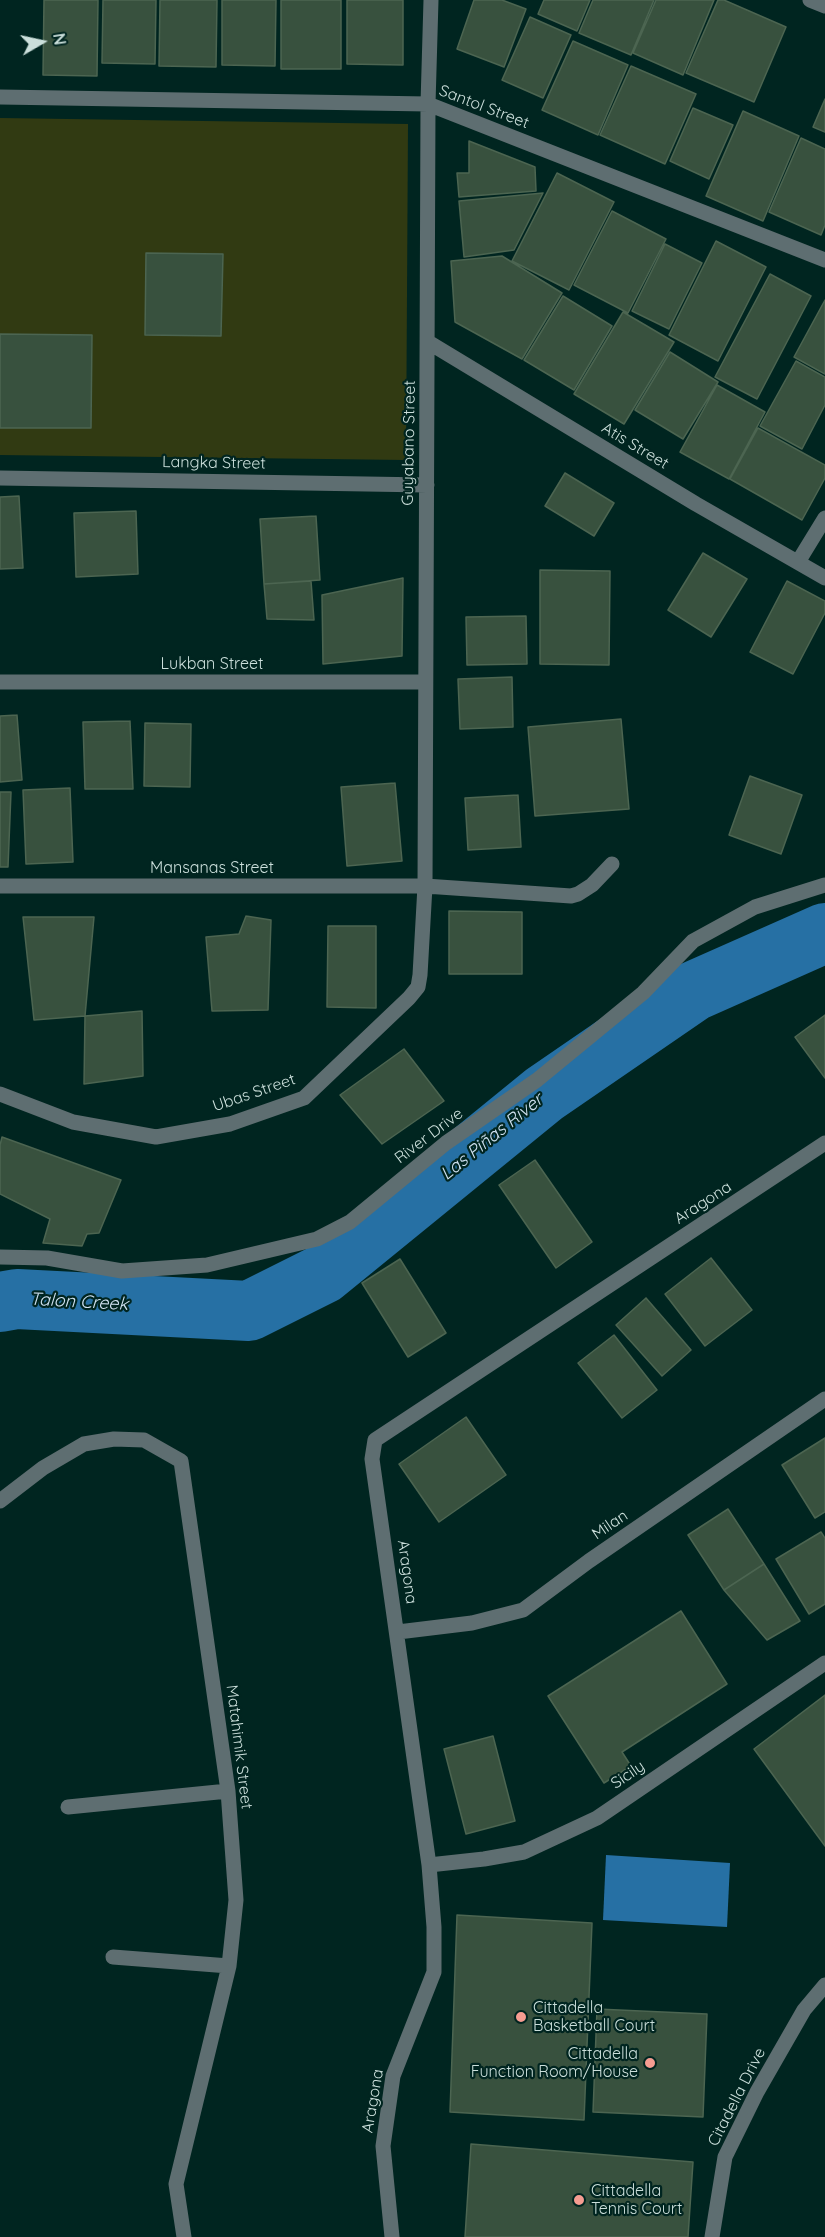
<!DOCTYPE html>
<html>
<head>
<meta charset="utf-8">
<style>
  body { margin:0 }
  #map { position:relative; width:825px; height:2237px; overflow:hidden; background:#002520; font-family:Quicksand,sans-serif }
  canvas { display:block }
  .north { position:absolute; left:12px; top:12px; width:60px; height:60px; -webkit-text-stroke:4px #002520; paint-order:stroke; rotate:81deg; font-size:16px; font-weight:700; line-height:24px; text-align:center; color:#cbdfdb }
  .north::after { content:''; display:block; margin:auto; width:21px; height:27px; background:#cbdfdb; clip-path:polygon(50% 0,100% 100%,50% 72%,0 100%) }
</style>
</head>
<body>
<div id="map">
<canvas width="825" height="2237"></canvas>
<div class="north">N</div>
</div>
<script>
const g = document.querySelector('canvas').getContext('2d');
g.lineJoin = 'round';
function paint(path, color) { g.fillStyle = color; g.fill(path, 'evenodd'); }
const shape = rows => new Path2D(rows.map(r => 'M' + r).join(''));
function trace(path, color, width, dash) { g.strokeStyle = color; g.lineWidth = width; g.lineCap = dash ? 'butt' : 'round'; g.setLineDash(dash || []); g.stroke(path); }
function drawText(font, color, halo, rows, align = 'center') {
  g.font = font + ' Quicksand,sans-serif'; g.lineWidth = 4.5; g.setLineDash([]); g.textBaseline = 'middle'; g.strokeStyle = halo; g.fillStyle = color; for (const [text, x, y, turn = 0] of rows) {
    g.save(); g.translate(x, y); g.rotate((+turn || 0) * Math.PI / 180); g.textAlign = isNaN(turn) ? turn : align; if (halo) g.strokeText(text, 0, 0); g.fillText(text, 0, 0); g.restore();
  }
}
paint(shape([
  [0,118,408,124,406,460,0,455]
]), '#313a12');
paint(shape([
  [606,1855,730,1863,727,1927,603,1920]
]), '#2670a4');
trace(shape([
  [0,1302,17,1299,249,1311,323,1274,544,1094,694,991,825,933]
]), '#2670a4', 60);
const building = shape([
  [44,0,98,0,97,76,43,75,44,0],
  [103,0,156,0,155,64,102,63,103,0],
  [160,0,217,0,216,67,159,66,160,0],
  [222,0,276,0,275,66,222,65,222,0],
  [281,0,341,0,341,69,281,69,281,0],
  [347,0,403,0,403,65,347,64,347,0],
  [474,0,502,0,526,9,504,67,457,49,474,0],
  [544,0,590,0,577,31,538,14,544,0],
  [593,0,654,0,631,55,579,33,593,0],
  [656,0,714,0,683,75,633,53,656,0],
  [718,0,724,0,786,27,754,102,686,73,718,0],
  [530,17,571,35,543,98,502,80,530,17],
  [573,41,628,65,598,135,542,110,573,41],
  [631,66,696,94,665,164,600,135,631,66],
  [825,99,825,132,813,127,825,99],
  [693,108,733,125,709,179,670,161,693,108],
  [743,111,799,136,763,221,706,196,743,111],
  [801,138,825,149,825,225,821,235,769,212,801,138],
  [469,141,535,167,536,191,459,197,457,173,469,173,469,141],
  [557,173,614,202,569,290,512,261,557,173],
  [543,193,514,250,464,257,459,201,543,193],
  [612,211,666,239,628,313,574,285,612,211],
  [716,241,766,267,718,361,669,335,716,241],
  [665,244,702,263,669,329,632,311,665,244],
  [146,253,223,254,221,336,145,335,146,253],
  [502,256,562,293,522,359,455,322,451,261,502,256],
  [770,274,811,296,757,399,715,377,770,274],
  [563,296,612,326,574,390,524,360,563,296],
  [825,300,825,374,794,357,825,300],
  [623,312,674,342,624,424,574,394,623,312],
  [0,334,92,335,91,428,0,428,0,334],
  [670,352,718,382,683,439,635,410,670,352],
  [796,361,825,377,825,405,802,449,760,426,796,361],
  [717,385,765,412,729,479,680,452,717,385],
  [758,428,825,465,825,478,802,520,730,479,758,428],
  [565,473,614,503,594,536,545,506,565,473],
  [19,496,23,568,0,569,0,497,19,496],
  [136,511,138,574,76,577,74,513,136,511],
  [316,516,320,580,264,584,260,519,316,516],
  [703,553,747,579,711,637,668,610,703,553],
  [540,570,610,571,609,665,540,664,540,570],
  [403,578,402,656,323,664,322,595,403,578],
  [311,581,314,620,267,619,264,584,311,581],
  [787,581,825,601,825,613,793,674,750,652,787,581],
  [526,616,527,664,467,665,466,617,526,616],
  [512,677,513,727,460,729,458,679,512,677],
  [17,715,22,780,0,782,0,716,17,715],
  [621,719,629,809,535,816,528,727,621,719],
  [130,721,133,789,85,789,83,722,130,721],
  [145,723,191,724,190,787,144,786,145,723],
  [750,776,802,795,781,854,729,835,750,776],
  [395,783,402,861,347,866,341,787,395,783],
  [70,788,73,862,26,864,23,790,70,788],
  [0,792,11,792,8,867,0,867,0,792],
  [518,795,521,847,468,850,465,798,518,795],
  [449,911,522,912,522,974,449,974,449,911],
  [246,916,271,920,268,1010,212,1011,206,937,239,934,246,916],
  [23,917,94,917,85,1016,34,1020,23,917],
  [328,926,376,926,376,1008,327,1007,328,926],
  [142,1011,143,1076,84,1084,85,1016,142,1011],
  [825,1015,825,1078,795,1037,825,1015],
  [404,1049,444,1101,382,1144,340,1095,404,1049],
  [2,1137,121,1180,99,1233,87,1234,82,1246,43,1243,50,1219,0,1194,0,1145,2,1137],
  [535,1160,592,1242,556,1268,499,1185,535,1160],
  [711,1258,752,1310,705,1346,665,1294,711,1258],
  [400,1259,446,1333,408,1357,362,1283,400,1259],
  [646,1298,691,1350,662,1376,616,1325,646,1298],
  [614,1335,657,1390,622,1418,578,1363,614,1335],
  [466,1417,506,1475,439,1522,399,1464,466,1417],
  [825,1438,825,1512,815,1518,782,1465,825,1438],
  [728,1509,764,1564,724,1590,688,1535,728,1509],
  [821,1532,825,1538,825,1604,809,1614,776,1559,821,1532],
  [764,1564,800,1621,767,1640,724,1590,764,1564],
  [681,1611,727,1684,622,1752,631,1766,604,1783,548,1696,681,1611],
  [825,1695,825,1846,754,1749,825,1695],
  [493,1736,515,1821,466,1834,444,1749,493,1736],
  [457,1915,592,1923,584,2120,450,2112,457,1915],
  [597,2009,707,2014,703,2117,593,2112,597,2009],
  [471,2144,693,2162,688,2237,465,2237,471,2144]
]);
paint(building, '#38513e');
trace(building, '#4c6551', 1.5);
trace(shape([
  [810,0,825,6],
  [0,97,428,104,825,260],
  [428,342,696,504,825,578],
  [0,478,427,485],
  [798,562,825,518],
  [0,682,424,682],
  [0,886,425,886,571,896,578,894,592,885,612,864],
  [0,1094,73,1122,156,1137,230,1124,304,1098,409,998,418,987,420,975,425,886,428,104,431,0],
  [0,1257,47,1258,122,1271,207,1265,317,1239,350,1222,446,1143,537,1080,643,993,693,941,755,907,825,885],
  [0,1501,43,1468,84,1444,114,1439,144,1440,181,1461,228,1791,236,1900,229,1966,176,2184,184,2237],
  [398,1632,472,1623,523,1610,589,1561,825,1399],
  [68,1807,228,1791],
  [429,1865,484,1859,524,1852,597,1818,825,1663],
  [113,1957,229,1966],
  [392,2237,383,2146,393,2076,434,1972,434,1927,429,1865,372,1459,375,1440,825,1143],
  [712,2237,725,2157,757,2092,804,2010,825,1985]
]), '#5e6e71', 15);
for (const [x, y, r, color] of [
  [521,2017,6,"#f59c91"],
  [650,2063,6,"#f59c91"],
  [579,2200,6,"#f59c91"]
]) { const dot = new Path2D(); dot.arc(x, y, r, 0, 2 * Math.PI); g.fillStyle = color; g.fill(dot); trace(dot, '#002520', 2); }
drawText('16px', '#cbdfdb', '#002520', [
  ["Santol Street",484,107,21],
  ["Guyabano Street",409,443,-89],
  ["Atis Street",635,446,31],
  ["Langka Street",214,463,1],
  ["Lukban Street",212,664],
  ["Mansanas Street",212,868],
  ["Ubas Street",254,1093,-19],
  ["River Drive",429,1136,-37],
  ["Aragona",703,1203,-33],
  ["Milan",610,1525,-34],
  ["Aragona",407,1572,82],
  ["Matahimik Street",239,1747,83],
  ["Sicily",628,1775,-34],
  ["Citadella Drive",737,2097,-63],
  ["Aragona",373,2101,-80]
]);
drawText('16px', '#cbdfdb', '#002520', [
  ["Cittadella",533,2008],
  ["Basketball Court",533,2026],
  ["Cittadella",638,2054,"right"],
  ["Function Room/House",638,2072,"right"],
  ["Cittadella",591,2191],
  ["Tennis Court",591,2209]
], 'left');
drawText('italic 18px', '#d1e3f2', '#002520', [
  ["Las Piñas River",492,1137,-39],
  ["Talon Creek",79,1302,3]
]);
</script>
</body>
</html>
